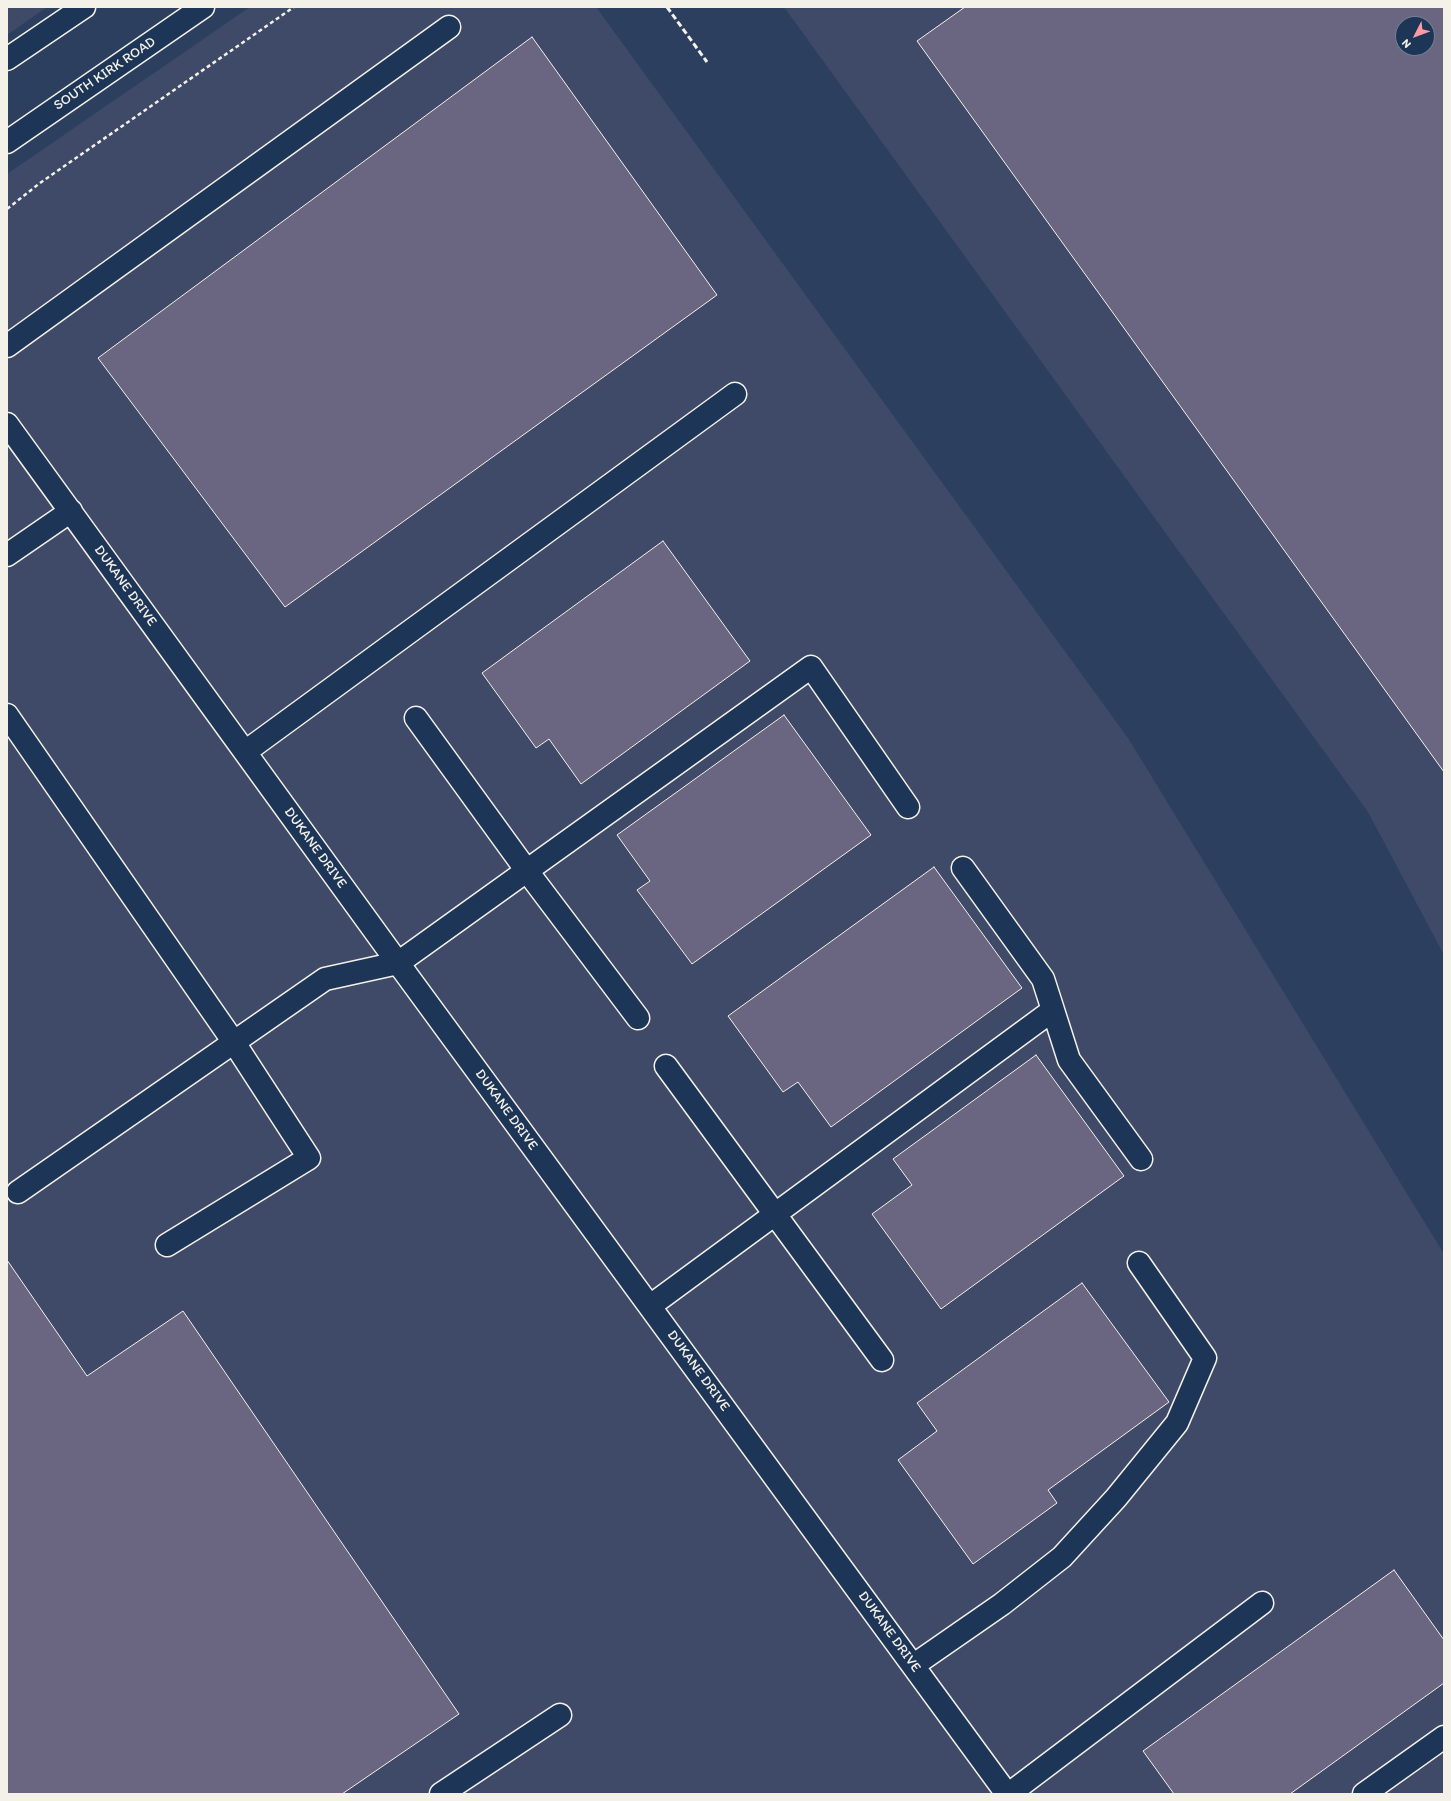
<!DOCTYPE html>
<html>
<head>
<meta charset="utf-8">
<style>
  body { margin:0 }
  #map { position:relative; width:1451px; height:1801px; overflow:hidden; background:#2c3f5f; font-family:Itim,sans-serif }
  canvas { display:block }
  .frame { position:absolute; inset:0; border:8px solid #f4f1e8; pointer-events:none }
  .north { position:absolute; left:1395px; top:16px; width:40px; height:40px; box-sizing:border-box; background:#1d3557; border:1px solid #738091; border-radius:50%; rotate:228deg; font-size:11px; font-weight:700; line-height:16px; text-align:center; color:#f4f1e8 }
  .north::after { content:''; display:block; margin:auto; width:14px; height:18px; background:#ff9aa2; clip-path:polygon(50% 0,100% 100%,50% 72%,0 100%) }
</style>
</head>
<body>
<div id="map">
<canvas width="1451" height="1801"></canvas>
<div class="frame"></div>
<div class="north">N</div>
</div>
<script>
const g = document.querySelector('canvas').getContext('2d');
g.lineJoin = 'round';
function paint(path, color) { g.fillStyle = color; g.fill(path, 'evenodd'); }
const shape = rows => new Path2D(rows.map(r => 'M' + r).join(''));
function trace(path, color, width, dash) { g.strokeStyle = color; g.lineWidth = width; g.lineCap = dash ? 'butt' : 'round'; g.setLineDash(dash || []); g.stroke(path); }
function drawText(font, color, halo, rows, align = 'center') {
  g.font = font + ' Itim,sans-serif'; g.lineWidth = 3.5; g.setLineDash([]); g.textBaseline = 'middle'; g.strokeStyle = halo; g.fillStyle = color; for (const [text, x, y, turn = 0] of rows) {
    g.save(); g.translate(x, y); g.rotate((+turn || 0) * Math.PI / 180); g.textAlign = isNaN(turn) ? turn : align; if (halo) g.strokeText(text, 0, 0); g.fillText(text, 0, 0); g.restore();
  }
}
paint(shape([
  [7,7,47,7,7,35],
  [250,7,596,7,1128,738,1444,1254,1444,1794,7,1794,7,174],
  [784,7,1444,7,1444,955,1368,812],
  [1403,24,1427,24,1427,48,1403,48]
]), '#3f4a69');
const building = shape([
  [965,7,1444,7,1444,772,917,41,965,7],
  [1403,24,1427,24,1427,48,1403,48,1403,24],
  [532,37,717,295,285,607,98,358,532,37],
  [663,541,750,661,581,784,549,739,536,748,482,673,663,541],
  [784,715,871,835,692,964,637,890,650,881,617,835,784,715],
  [934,867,1022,988,831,1127,798,1082,783,1092,728,1016,934,867],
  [1036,1055,1124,1176,941,1309,872,1214,912,1185,893,1159,1036,1055],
  [7,1260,87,1376,183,1311,459,1714,342,1794,7,1794,7,1260],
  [1082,1283,1169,1402,1048,1490,1057,1503,973,1564,898,1460,937,1431,917,1403,1082,1283],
  [1394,1570,1444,1640,1444,1683,1290,1794,1174,1794,1143,1751,1394,1570]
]);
paint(building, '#6a6581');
trace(building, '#f4f1e8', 1);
const minor = shape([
  [7,346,449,27],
  [7,424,398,963,1007,1794],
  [7,555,71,511],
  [7,715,233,1041,309,1158,167,1245],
  [416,718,527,871,638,1018],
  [245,752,735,394],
  [963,868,1043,979,1053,1010],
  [666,1066,882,1360],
  [18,1192,325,979,398,963,811,667,908,807],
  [650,1306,1053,1010,1069,1060,1141,1159],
  [914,1665,1002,1604,1062,1557,1116,1498,1177,1423,1205,1358,1139,1263],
  [441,1794,560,1715],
  [1009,1794,1262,1603],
  [1364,1794,1444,1737]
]);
const major = shape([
  [7,59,84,7],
  [7,142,203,7]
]);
trace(minor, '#f4f1e8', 25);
trace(major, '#f4f1e8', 25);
trace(shape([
  [7,209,40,183,294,7]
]), '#f4f1e8', 2.5, [4, 3]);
trace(minor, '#1d3557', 22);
trace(major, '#1d3557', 22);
trace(shape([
  [667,7,707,62]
]), '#f4f1e8', 3, [6, 3]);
drawText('14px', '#f4f1e8', '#1d3557', [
  ["SOUTH KIRK ROAD",105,74,-34],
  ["DUKANE DRIVE",125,586,54],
  ["DUKANE DRIVE",315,848,54],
  ["DUKANE DRIVE",506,1110,54],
  ["DUKANE DRIVE",698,1371,54],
  ["DUKANE DRIVE",889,1632,54]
]);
</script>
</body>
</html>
